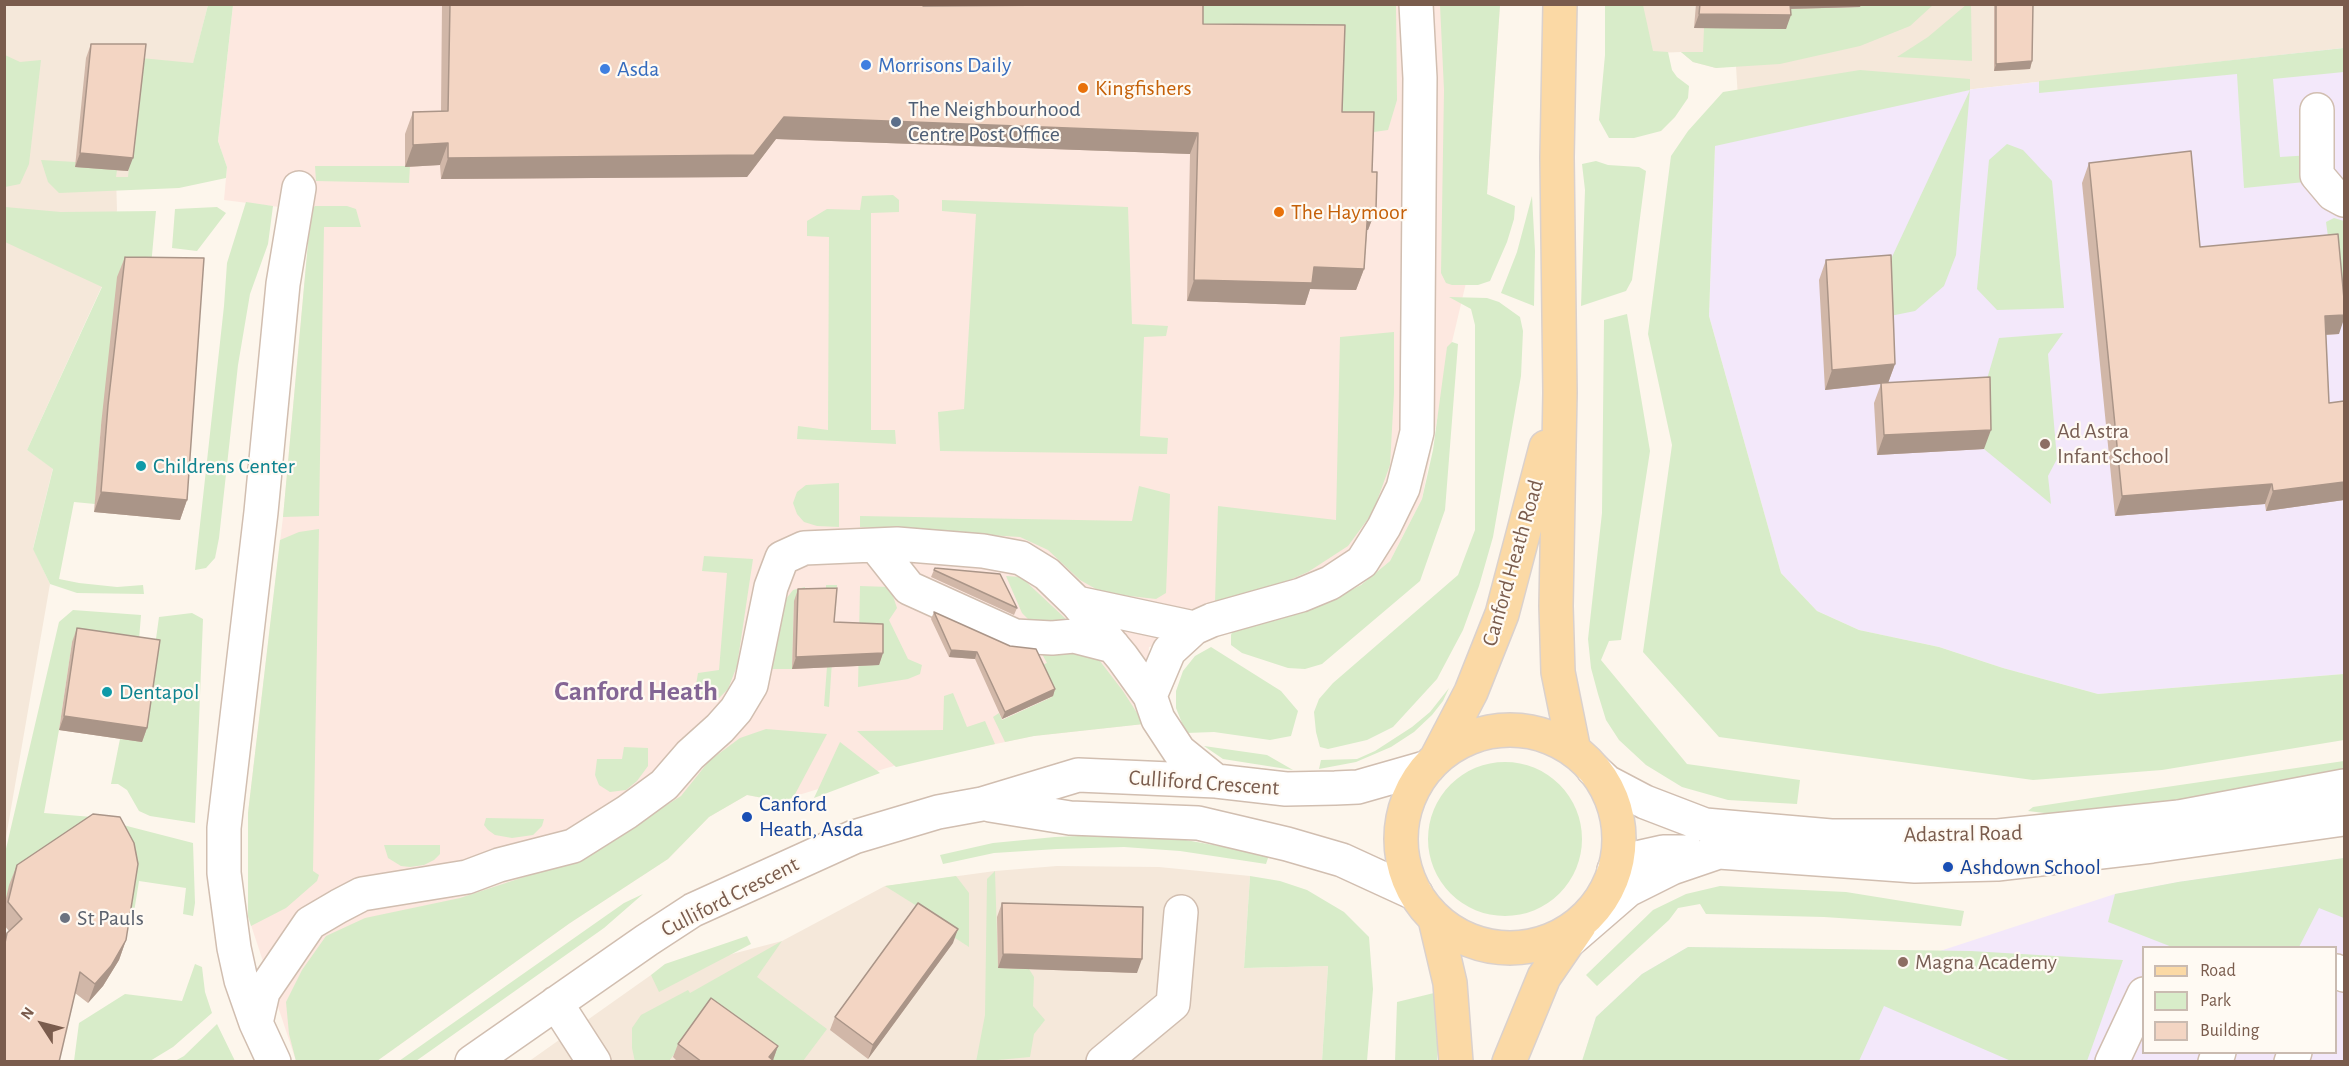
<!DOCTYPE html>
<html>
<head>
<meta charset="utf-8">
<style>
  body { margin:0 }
  #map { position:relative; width:2349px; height:1066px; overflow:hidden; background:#fdf6ec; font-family:"Alegreya Sans",sans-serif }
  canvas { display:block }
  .frame { position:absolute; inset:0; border:6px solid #7a5c4d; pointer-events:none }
  .legend { position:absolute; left:2142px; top:946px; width:195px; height:108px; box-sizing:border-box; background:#fffaf3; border:2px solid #cabbb1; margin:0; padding:8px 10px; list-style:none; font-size:18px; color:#7a5c4d }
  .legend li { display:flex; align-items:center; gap:12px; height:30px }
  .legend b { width:30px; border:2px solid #cabbb1 }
  .north { position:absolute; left:12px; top:994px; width:60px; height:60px; -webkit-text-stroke:4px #fffaf3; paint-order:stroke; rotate:306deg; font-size:16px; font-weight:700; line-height:24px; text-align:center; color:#7a5c4d }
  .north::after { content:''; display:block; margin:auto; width:21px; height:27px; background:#7a5c4d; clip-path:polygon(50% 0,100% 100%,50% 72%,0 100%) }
</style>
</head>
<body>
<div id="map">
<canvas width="2349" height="1066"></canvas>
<div class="frame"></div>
<ul class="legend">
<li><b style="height:8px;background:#fbd9a5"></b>Road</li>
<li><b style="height:16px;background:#d8ecc9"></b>Park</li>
<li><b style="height:16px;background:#f3d5c3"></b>Building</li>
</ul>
<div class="north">N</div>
</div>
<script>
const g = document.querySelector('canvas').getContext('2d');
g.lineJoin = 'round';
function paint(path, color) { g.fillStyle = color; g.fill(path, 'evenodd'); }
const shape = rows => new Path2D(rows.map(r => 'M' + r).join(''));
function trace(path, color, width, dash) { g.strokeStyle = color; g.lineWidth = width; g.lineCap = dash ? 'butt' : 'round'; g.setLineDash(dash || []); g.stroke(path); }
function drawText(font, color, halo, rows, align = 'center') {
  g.font = font + ' "Alegreya Sans",sans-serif'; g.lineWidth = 4.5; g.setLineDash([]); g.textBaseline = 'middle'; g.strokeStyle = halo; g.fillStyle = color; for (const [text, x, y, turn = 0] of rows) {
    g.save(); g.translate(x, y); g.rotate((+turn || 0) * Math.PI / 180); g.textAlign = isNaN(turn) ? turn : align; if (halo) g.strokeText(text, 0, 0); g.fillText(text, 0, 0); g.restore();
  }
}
paint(shape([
  [5,5,208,5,193,64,179,180,116,177,117,210,102,286,27,450,53,468,33,548,50,584,5,843],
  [1605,5,2344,5,2344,48,1739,115,1736,66,1716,68,1693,62,1681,52,1605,55],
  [1057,866,1159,867,1250,876,1244,968,1328,966,1322,1061,528,1062,651,975,782,941,885,886,995,871]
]), '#f5e8da');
paint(shape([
  [233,5,1500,5,1487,194,1452,342,1422,499,1390,561,1361,585,1326,603,1277,620,1149,647,1144,724,1034,736,900,764,779,801,747,795,709,817,668,859,570,923,377,1061,296,1061,248,916,248,813,283,517,311,211,224,200,227,167,218,141]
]), '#fde8e0');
paint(shape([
  [2344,48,2344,674,2098,694,2003,668,1939,647,1859,630,1817,611,1781,573,1709,316,1715,143,1974,89],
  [2344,858,2344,1061,1582,1062,1596,1017,1642,974,1688,947,1940,951,2115,894,2178,882],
  [2144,948,2336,948,2336,1052,2144,1052]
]), '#f3e8fa');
paint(shape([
  [1860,4,1933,5,1910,26,1860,46,1780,64,1716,68,1693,62,1681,52,1703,52,1704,28,1785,9,1859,7],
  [208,5,233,5,218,141,227,167,226,178,179,188,59,193,48,182,41,160,76,162,117,170,116,177,128,177,141,58,193,63],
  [1194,5,1396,5,1397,100,1388,130,1367,133,1195,45],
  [1440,5,1500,5,1487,194,1515,206,1514,219,1507,242,1490,281,1478,285,1452,285,1446,283,1441,273,1444,90],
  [1605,5,1643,5,1653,51,1668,52,1672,70,1677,77,1689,86,1688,98,1675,117,1661,131,1634,138,1609,138,1599,120,1605,55],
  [1966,5,1971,5,1972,61,1897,57,1928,37],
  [2344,48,2344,72,2273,79,2280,157,2311,155,2315,181,2244,188,2237,74,2039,93,2039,81],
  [5,55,20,62,41,60,29,164,20,184,5,187],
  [1860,70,1970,79,1970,89,1956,255,1944,286,1915,311,1885,317,1884,274,1970,90,1715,146,1709,316,1781,573,1817,611,1859,630,1939,647,2003,668,2098,694,2344,674,2344,740,2162,770,2033,780,1719,737,1643,652,1672,445,1648,334,1671,156,1688,131,1723,92],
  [2007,144,2023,150,2052,181,2064,308,1997,310,1977,289,1989,160],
  [1596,161,1608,165,1639,167,1646,171,1632,280,1626,291,1581,306,1585,190,1582,164],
  [315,166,410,166,409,183,316,181],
  [893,195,899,200,899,212,871,213,871,430,895,430,896,444,797,439,798,426,828,430,829,237,807,236,807,221,827,209,860,210,862,196],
  [1532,196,1535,251,1534,306,1501,293,1517,252],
  [942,200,1128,207,1132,324,1168,326,1166,336,1144,337,1140,436,1168,438,1167,454,940,451,938,412,964,409,976,214,942,211],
  [246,202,273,206,268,244,250,294,238,365,219,538,215,558,206,568,195,570,224,306,227,263],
  [315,206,347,206,356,209,361,227,324,227,319,516,283,517,311,210],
  [5,207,61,212,156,211,150,277,101,425,95,504,74,502,59,579,79,583,117,587,143,585,144,594,77,593,50,584,33,549,53,469,27,450,102,287,5,242],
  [217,207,226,213,197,251,172,248,175,209],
  [2334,218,2344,221,2344,333,2337,252,2329,244,2326,222],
  [1449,297,1487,298,1499,302,1520,317,1523,331,1521,376,1493,537,1479,586,1463,630,1437,679,1393,727,1367,740,1328,749,1320,747,1316,732,1314,712,1319,699,1333,683,1458,575,1475,530,1475,325,1471,309],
  [1627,314,1650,451,1621,640,1609,641,1601,660,1687,764,1800,780,1797,804,1728,800,1682,787,1646,765,1619,740,1606,720,1598,694,1591,668,1588,639,1602,513,1604,320],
  [1394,332,1394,393,1390,465,1373,512,1348,546,1308,572,1264,591,1215,602,1218,506,1336,520,1340,337],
  [2063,333,2048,354,2057,459,2048,476,2051,504,1984,449,1982,396,1999,338],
  [1452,342,1458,344,1445,510,1420,581,1322,664,1305,669,1288,668,1242,653,1231,645,1231,635,1233,629,1277,620,1326,603,1361,585,1390,561,1422,499,1433,450,1447,347],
  [839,483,839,527,817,526,804,522,797,514,793,503,797,492,806,485],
  [1139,486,1170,494,1166,593,1156,599,1103,593,1080,580,1048,550,1020,537,860,527,860,516,1132,521],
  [319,529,313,871,319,875,317,881,286,908,251,926,248,916,248,813,280,540,299,532],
  [704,556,753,559,737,666,728,689,716,701,701,699,695,691,698,673,719,670,727,573,702,571],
  [1006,576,1021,577,1067,620,1034,625,1022,613],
  [826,585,837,585,829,707,824,706,832,601,826,601],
  [860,586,890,587,897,608,889,620,908,659,922,665,920,674,908,679,858,687],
  [805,587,805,601,794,602,792,669,772,669,786,599,793,590],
  [73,610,141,615,138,652,72,642,59,730,44,813,92,817,193,843,195,903,193,916,183,914,186,888,139,881,134,912,5,907,5,853,59,622],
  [192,613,203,619,195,823,150,816,139,811,127,790,118,784,111,784,120,739,142,741,159,617],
  [1086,643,1123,691,1144,724,1034,736,1005,742,993,717,999,713,1002,720,1052,697,1039,666,1047,663,1042,654],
  [1211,647,1281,691,1298,711,1291,736,1270,740,1214,732,1186,733,1176,708,1176,691,1183,671,1195,656],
  [1449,688,1443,701,1432,715,1414,732,1391,747,1356,762,1319,769,1321,760,1357,759,1375,751,1412,727,1430,712],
  [953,693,967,727,985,721,995,744,896,767,857,731,943,730,944,696],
  [766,729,827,734,793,798,779,801,747,795,709,817,668,859,570,923,377,1061,296,1061,289,1034,286,1002,302,970,326,936,365,918,460,898,585,857,681,796,709,761,740,738],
  [840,742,880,773,814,798],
  [1204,746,1267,755,1293,770,1223,759],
  [624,747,648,748,648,766,637,781,626,790,610,792,599,785,595,775,597,759,622,759],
  [2344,761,2344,775,2085,818,2028,811,2033,807,2098,797],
  '1428 839a77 77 0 1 1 154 0a77 77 0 1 1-154 0Z',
  [486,818,544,819,542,826,533,835,512,838,495,835,488,830,484,825],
  [1125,834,1180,839,1269,855,1266,864,1180,851,1124,847,1057,849,994,853,943,864,940,855,993,843,1055,837],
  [384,845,440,845,440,854,434,860,424,865,410,867,401,866,388,858],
  [2344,858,2344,918,2319,908,2299,947,2172,947,2108,922,2115,894,2178,882],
  [995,871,998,968,1029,969,1034,977,1033,1006,1045,1020,1034,1034,1030,1057,976,1062,985,1015,987,879],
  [956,876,969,893,969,947,932,923,928,913,885,886],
  [1250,876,1280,881,1307,890,1344,912,1369,937,1373,989,1367,1061,1322,1061,1328,966,1244,968],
  [1720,886,1846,892,1964,911,1961,926,1824,917,1706,914,1700,904,1678,908,1669,920,1597,986,1586,975,1653,910,1686,894],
  [643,894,604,928,416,1061,399,1061,624,903],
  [747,936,751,944,659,992,651,975,665,964],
  [782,941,757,977,827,1029,803,1061,772,1061,706,1012,669,1061,635,1062,632,1048,632,1028,641,1015,688,990,690,993],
  [1688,947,1971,951,2123,960,2087,1061,2011,1061,1884,1006,1859,1061,1582,1061,1596,1017,1642,974],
  [195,964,202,967,205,992,212,1013,173,1047,150,1061,74,1061,79,1023,125,994,182,1001],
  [1434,993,1439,1029,1437,1061,1395,1062,1397,1002],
  [217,1024,235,1061,175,1061,184,1056]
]), '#d8ecc9');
const minor = shape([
  [2317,110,2317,175,2333,194,2344,200],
  [875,545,909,588,1015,636,1052,638,1074,636,1113,646],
  [1077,603,1194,628],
  [1150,696,1169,651,1194,628,1212,620,1301,595,1330,583,1362,562,1384,527,1403,488,1417,432,1420,78,1416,4],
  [1593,769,1607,782,1645,802,1705,825,1831,836,1998,836,2179,817,2344,786],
  [990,805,1070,818,1198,823,1287,844,1342,860,1416,894],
  [1614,870,1636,858,1663,852,1687,852],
  [1569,941,1628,890,1672,868,1719,852,1915,866,1997,864,2152,846,2344,819],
  [2336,971,2344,975],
  [556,1003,594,1062],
  [256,1023,263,992,310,923,339,906,362,894,467,877,499,865,573,846,627,812,664,785,690,755,720,728,736,710,751,685,771,587,782,558,804,548,897,544,983,551,1021,558,1047,574,1077,603,1122,657,1150,696,1158,719,1179,751,1216,781],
  [274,1062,256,1023,241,980,234,948,224,873,224,828,261,512,283,284,299,188],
  [472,1062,647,940,693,910,854,837,938,812,982,804,1078,775,1216,781,1286,789,1335,788,1358,787,1428,767],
  [1103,1062,1173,1004,1181,912],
  [2112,1062,2144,994],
  [2215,1062,2219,1052],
  [2291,1062,2295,1052]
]);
const major = shape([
  [1560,4,1557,157,1560,393,1556,606,1558,672,1574,751],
  '1401 839a109 109 0 1 1 218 0a109 109 0 1 1-218 0Z',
  [1436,759,1471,692,1502,614,1546,447],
  [1435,919,1450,983,1456,1062],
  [1509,1062,1544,977,1579,926]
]);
trace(minor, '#d1beb0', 36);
trace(major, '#dad1cd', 36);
trace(minor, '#fff', 33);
trace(major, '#fbd9a5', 33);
paint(shape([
  [442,4,923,4,923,6,1203,24,1342,112,1372,172,1376,209,1368,230,1367,230,1364,269,1356,290,1310,289,1305,305,1187,301,1190,154,776,139,747,177,441,179,440,165,405,167,405,134,413,112,441,112],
  [1696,4,1861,4,1860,7,1791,9,1786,29,1694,28],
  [1994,4,2033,4,2032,61,2030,69,1994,71],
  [91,44,128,171,75,167,86,58],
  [2089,163,2200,247,2339,334,2326,335,2329,403,2344,401,2344,500,2266,511,2265,504,2115,516,2082,183],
  [125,257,187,500,180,520,94,512,101,425,117,277],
  [1826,260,1895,364,1888,383,1984,449,1877,455,1874,403,1881,384,1825,390,1819,280],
  [934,570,1017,608,1014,615,931,577],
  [798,589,834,622,883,653,879,665,792,669,794,601],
  [934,612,1055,689,1053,696,1002,719,975,659,949,657,931,619],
  [77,628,147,728,142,742,59,730,72,642],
  [17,865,126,940,119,960,103,986,88,1003,75,993,4,1062,4,940,7,933,9,931,4,925,4,907,9,885],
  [1002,903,1137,973,998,968,997,917],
  [953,943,868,1059,830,1030,835,1017],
  [678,1044,778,1046,773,1060,775,1062,678,1062,673,1057]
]), '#d1b7a8');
paint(shape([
  [1787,4,1861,4,1860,7,1785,9],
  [1699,14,1791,15,1786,29,1694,28],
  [2032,61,2030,69,1994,71,1996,64],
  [784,117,1198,133,1190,154,776,139,747,177,441,179,448,158],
  [448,143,440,165,405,167,413,145],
  [80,153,133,158,128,171,75,167],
  [1368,208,1376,209,1368,230,1360,230],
  [1314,267,1364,269,1356,290,1310,289,1305,305,1187,301,1194,280],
  [2344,315,2344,319,2339,334,2318,335,2325,316],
  [1895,364,1888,383,1825,390,1832,370],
  [1991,430,1984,449,1877,455,1884,435],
  [2344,482,2344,500,2266,511,2273,491],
  [2272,484,2265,504,2115,516,2122,496],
  [101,492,187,500,180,520,94,512],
  [951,650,977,652,975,659,949,657],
  [883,653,879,665,792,669,796,657],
  [1055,689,1053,696,1002,719,1005,712],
  [64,716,147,728,142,742,59,730],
  [958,929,953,943,868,1059,873,1045],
  [126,940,119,960,103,986,88,1003,95,984],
  [1003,954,1142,959,1137,973,998,968],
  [778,1046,773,1060,769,1057]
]), '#aa9588');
const building = shape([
  [450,4,923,4,923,6,1203,4,1203,24,1345,25,1342,112,1374,112,1372,172,1377,172,1376,209,1368,208,1364,269,1314,267,1312,283,1194,280,1198,133,784,117,754,155,448,158,448,143,413,145,413,112,448,111,450,4],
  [1700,4,1790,4,1791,15,1699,14,1700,4],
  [1996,4,2033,4,2032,61,1996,64,1996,4],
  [91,44,146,44,133,158,80,153,91,44],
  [2191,151,2200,247,2338,234,2344,299,2344,315,2325,316,2329,403,2344,401,2344,482,2273,491,2272,484,2122,496,2089,163,2191,151],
  [1891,255,1895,364,1832,370,1826,260,1891,255],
  [125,257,204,258,187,500,101,492,108,405,125,257],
  [1990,377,1991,430,1884,435,1881,383,1990,377],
  [935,568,1000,574,1017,608,934,570,935,568],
  [837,588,834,622,883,624,883,653,796,657,798,589,837,588],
  [934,612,1010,646,1036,649,1055,689,1005,712,977,652,951,650,934,612],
  [77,628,160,640,147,728,64,716,77,628],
  [93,814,120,817,134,843,138,864,126,940,111,966,95,984,80,972,59,1062,4,1062,4,948,7,933,22,919,8,902,17,865,93,814],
  [918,903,958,929,873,1045,835,1017,918,903],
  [1002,903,1143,907,1142,959,1003,954,1002,903],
  [711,998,778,1046,769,1057,775,1062,702,1062,678,1044,711,998]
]);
paint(building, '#f3d5c3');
trace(building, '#aa9588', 1.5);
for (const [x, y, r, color] of [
  [866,65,6,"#3f7fe0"],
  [605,69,6,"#3f7fe0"],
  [1083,88,6,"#e8710a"],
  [896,122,6,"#5c6f8a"],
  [1279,212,6,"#e8710a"],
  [2045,444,6,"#8d6e63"],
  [141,466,6,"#0f9aa8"],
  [107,692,6,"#0f9aa8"],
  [747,817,6,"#1a4fb4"],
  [1948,867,6,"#1a4fb4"],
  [65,918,6,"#6b7280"],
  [1903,962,6,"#8d6e63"]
]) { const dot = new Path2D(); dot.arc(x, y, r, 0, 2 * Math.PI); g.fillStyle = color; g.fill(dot); trace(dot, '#fffaf3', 2); }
drawText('22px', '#366cbe', '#fffaf3', [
  ["Morrisons Daily",878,65],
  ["Asda",617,69]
], 'left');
drawText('22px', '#c56008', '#fffaf3', [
  ["Kingfishers",1095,88],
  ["The Haymoor",1291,212]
], 'left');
drawText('22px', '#4e5e75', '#fffaf3', [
  ["The Neighbourhood",908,109],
  ["Centre Post Office",908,134]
], 'left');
drawText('22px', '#785e54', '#fffaf3', [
  ["Ad Astra",2057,431],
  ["Infant School",2057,456],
  ["Magna Academy",1915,962]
], 'left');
drawText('22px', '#0d838f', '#fffaf3', [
  ["Childrens Center",153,466],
  ["Dentapol",119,692]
], 'left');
drawText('22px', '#7a5c4d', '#fffaf3', [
  ["Canford Heath Road",1513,563,-74],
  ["Culliford Crescent",1204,783,4],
  ["Adastral Road",1963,834,-1],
  ["Culliford Crescent",730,897,-27]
]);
drawText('22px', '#164399', '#fffaf3', [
  ["Canford",759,804],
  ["Heath, Asda",759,829],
  ["Ashdown School",1960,867]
], 'left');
drawText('22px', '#5b616d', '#fffaf3', [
  ["St Pauls",77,918]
], 'left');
drawText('bold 28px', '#846695', '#fffaf3', [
  ["Canford Heath",636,692]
]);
</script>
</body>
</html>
